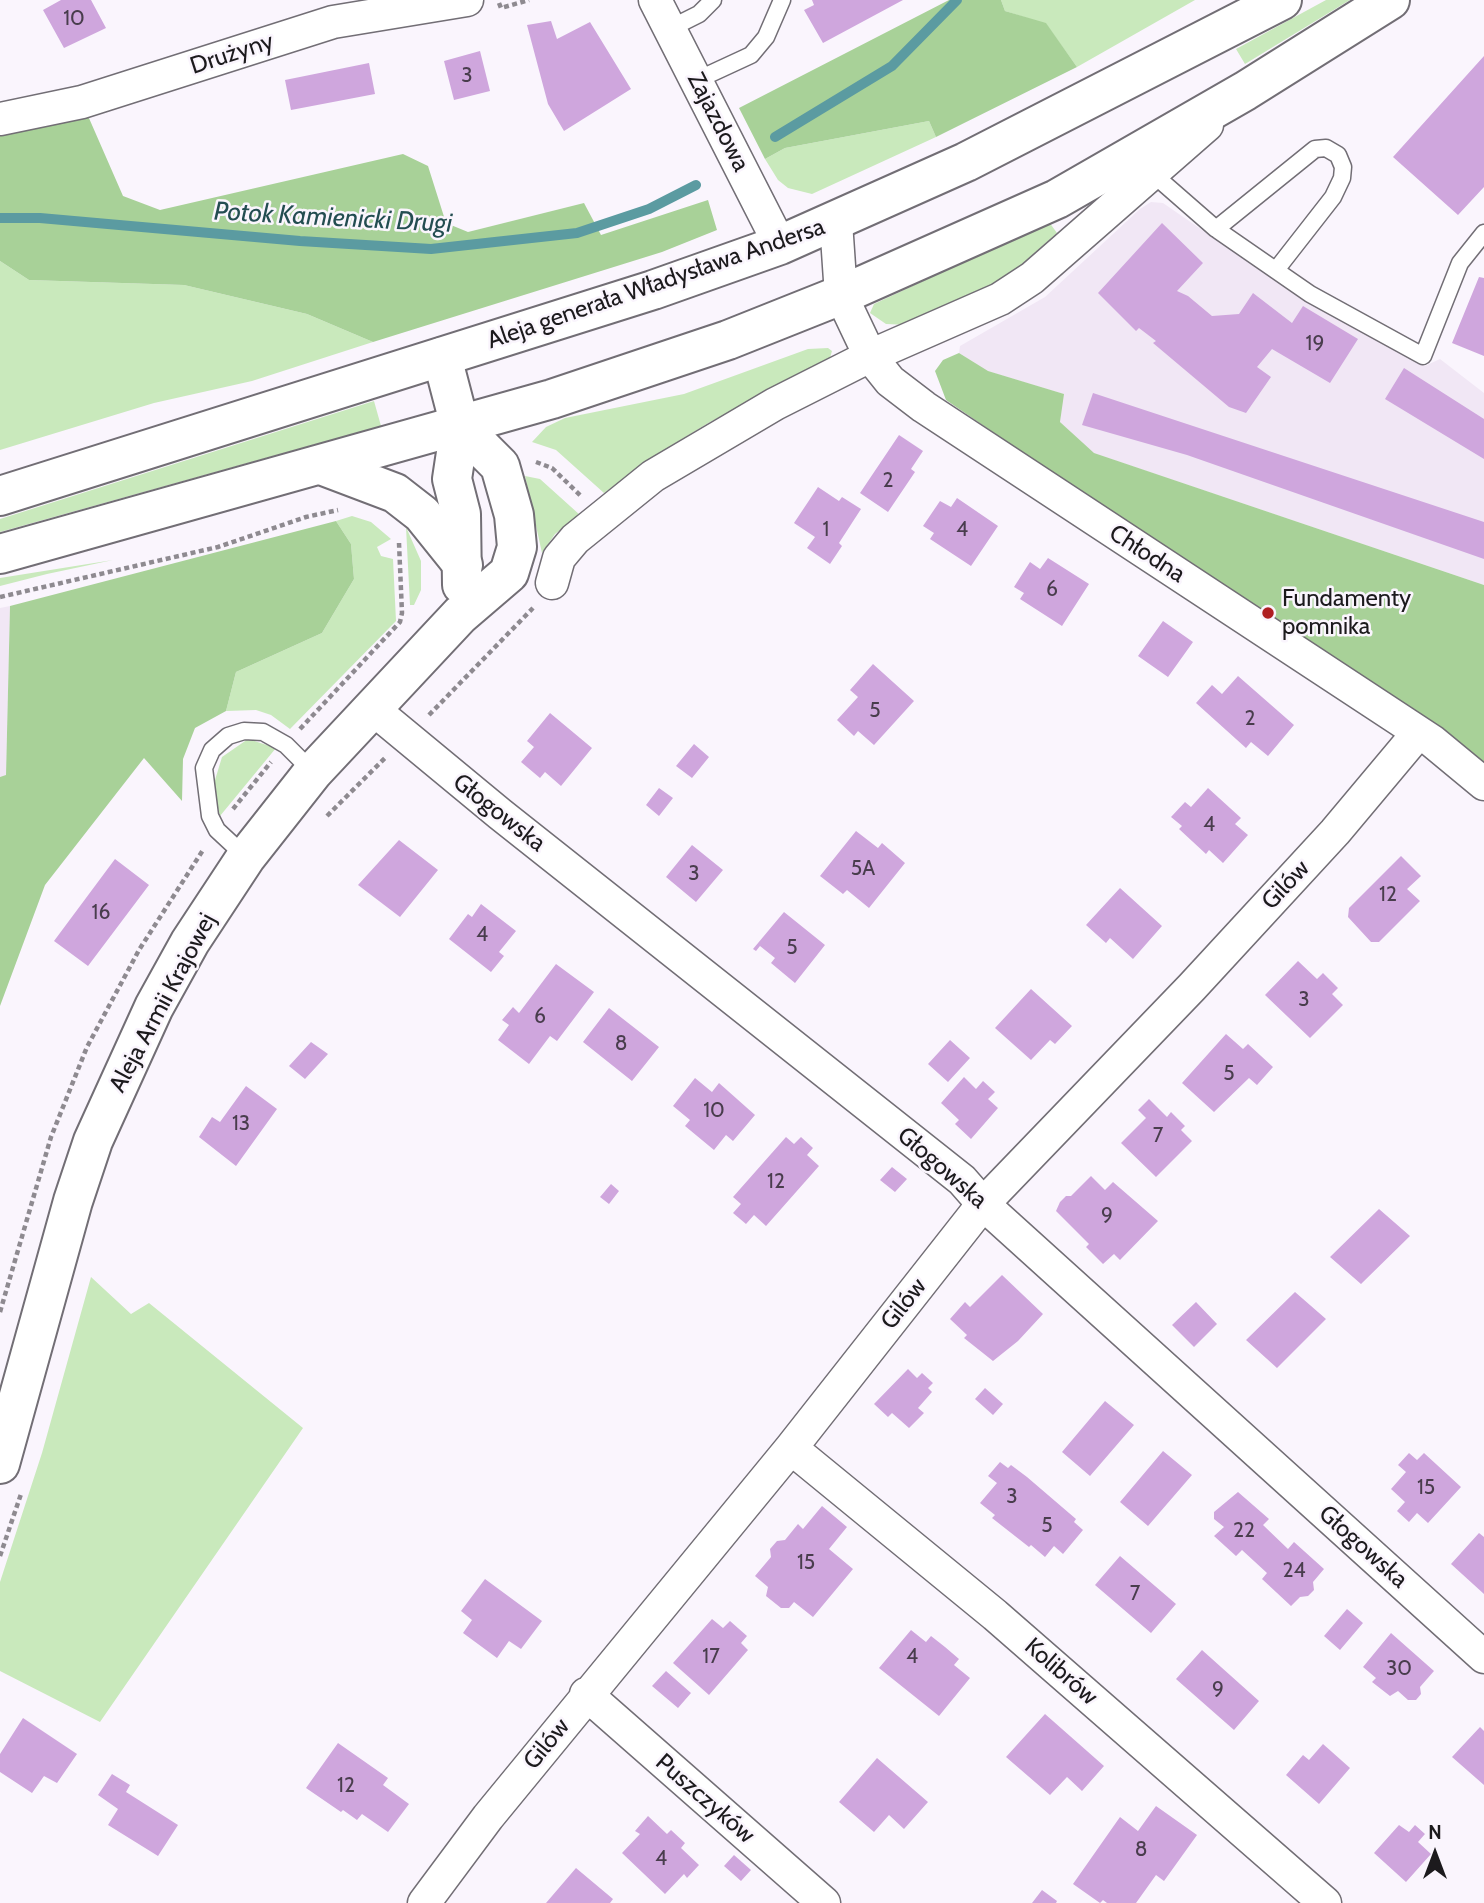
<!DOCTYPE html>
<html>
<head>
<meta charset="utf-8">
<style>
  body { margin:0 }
  #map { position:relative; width:1484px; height:1903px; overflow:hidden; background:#faf5fd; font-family:Cabin,sans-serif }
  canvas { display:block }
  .north { position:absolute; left:1400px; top:1819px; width:70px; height:70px; -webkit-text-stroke:5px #faf5fd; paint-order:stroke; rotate:0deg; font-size:19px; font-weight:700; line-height:28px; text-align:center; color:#1c1a1d }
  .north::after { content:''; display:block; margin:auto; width:24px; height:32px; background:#1c1a1d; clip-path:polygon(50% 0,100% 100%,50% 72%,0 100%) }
</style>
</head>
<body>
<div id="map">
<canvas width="1484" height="1903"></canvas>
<div class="north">N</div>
</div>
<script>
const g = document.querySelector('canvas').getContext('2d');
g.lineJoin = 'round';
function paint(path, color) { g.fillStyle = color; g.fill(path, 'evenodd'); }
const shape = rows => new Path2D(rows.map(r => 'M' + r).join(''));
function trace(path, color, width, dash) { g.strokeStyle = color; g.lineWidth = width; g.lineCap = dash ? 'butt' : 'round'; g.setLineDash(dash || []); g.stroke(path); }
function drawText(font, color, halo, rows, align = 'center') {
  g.font = font + ' Cabin,sans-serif'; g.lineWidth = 5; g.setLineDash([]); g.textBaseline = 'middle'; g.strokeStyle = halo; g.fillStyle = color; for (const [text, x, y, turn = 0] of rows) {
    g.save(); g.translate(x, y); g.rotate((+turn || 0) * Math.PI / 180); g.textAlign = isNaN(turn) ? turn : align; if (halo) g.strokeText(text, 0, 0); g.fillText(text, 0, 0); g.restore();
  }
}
paint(shape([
  [1151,202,1163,203,1305,301,1425,366,1440,359,1484,393,1484,585,1093,453,1060,422,1063,394,987,371,959,353,960,346,1045,297,1140,209],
  [10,606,6,776,0,777,0,608]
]), '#f1e7f5');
paint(shape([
  [1001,0,1195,0,1077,67,1046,24,1005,11],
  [1326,0,1350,0,1245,64,1236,49],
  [929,121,936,137,812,194,788,188,778,180,765,159,785,148],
  [1049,222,1057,233,1013,272,986,289,909,325,886,324,870,313,874,304],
  [0,261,29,280,184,285,307,314,373,342,252,381,154,403,0,450],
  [828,348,832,351,829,361,710,422,664,450,604,493,556,450,532,442,546,427,565,418,684,394,808,349],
  [374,401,381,426,0,532,0,519],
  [525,476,540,479,580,515,555,534,542,553],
  [352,516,371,522,391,539,377,547,381,556,393,559,396,621,290,729,271,715,256,710,226,711,236,672,322,633,354,579,351,544,336,521],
  [406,527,421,561,421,590,414,605,410,605],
  [113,560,47,574,0,586,0,578],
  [248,739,276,748,220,816,215,797,215,780,222,757],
  [91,1277,131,1314,149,1303,303,1428,100,1722,0,1671,0,1582,42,1453]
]), '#c9e9bc');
paint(shape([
  [949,0,1001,0,1005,11,1046,23,1077,67,936,137,929,121,785,148,765,159,739,108],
  [85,109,123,196,160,210,403,154,428,166,446,223,468,232,584,203,601,235,708,200,717,230,662,252,373,342,307,314,184,285,29,280,0,261,0,127],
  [959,353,988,371,1064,394,1060,422,1094,453,1484,585,1484,768,946,400,935,371,943,360],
  [336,521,351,544,354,579,322,633,236,672,226,711,195,728,183,759,182,801,144,758,45,885,0,1006,0,777,6,775,10,606]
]), '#a8d198');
trace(shape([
  [775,137,892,66,957,0],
  [0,218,40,218,300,241,431,249,577,233,649,209,696,185]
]), '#5b9ba1', 10);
paint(shape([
  [61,0,91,0,106,28,64,48,43,10],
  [812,0,903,0,823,43,804,10,814,5],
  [551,21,557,39,590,22,631,89,564,131,548,104,527,25],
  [480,51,490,91,454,100,444,61],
  [1484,56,1484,187,1458,215,1393,157],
  [369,63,375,94,291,110,285,80],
  [1162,223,1203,263,1177,291,1188,296,1212,316,1239,314,1253,293,1292,323,1303,306,1358,339,1330,383,1272,349,1257,367,1271,377,1246,413,1229,407,1153,343,1156,341,1139,328,1136,331,1098,293],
  [1479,277,1484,278,1484,356,1452,343],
  [1404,368,1484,419,1484,459,1385,399],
  [1093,393,1484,522,1484,559,1187,455,1082,425],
  [899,435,923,451,911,469,915,472,888,512,860,493],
  [818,487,839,501,842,497,861,509,839,543,842,546,830,564,807,548,815,537,794,523],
  [957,498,998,526,971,566,930,539,934,533,923,526,940,501,951,507],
  [1048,558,1089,584,1062,626,1020,599,1024,593,1014,587,1030,562,1040,569],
  [1163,621,1193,642,1168,677,1138,656],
  [873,664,914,701,874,745,858,731,854,736,837,720,858,697,850,690],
  [1238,676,1294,725,1268,756,1251,742,1246,748,1196,703,1212,685,1222,694],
  [550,713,592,748,561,786,545,772,540,778,521,762,534,747,527,741],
  [694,744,709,757,692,778,676,766],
  [659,788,673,798,659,816,646,805],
  [1208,788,1241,818,1235,824,1248,835,1223,863,1209,850,1206,854,1179,829,1182,826,1171,817,1185,802,1191,807],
  [856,831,878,848,882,843,905,863,869,908,847,890,843,894,820,876],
  [399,840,438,870,400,917,358,885],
  [692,845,723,870,696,902,666,877],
  [1401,856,1421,876,1407,889,1420,901,1379,942,1371,942,1348,917,1349,908],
  [115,859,149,885,88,966,54,941],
  [1120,888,1162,926,1133,959,1110,938,1106,943,1086,925],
  [481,904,516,931,499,952,504,956,491,972,449,939,468,914,472,917],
  [784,912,825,945,795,983,771,963,775,958,760,946,756,951,753,949],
  [1298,961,1317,979,1323,973,1338,988,1332,994,1343,1005,1310,1038,1265,995],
  [556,964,594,992,557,1041,550,1036,529,1064,498,1040,509,1025,502,1020,513,1007,519,1013],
  [1031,989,1072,1026,1055,1044,1050,1040,1031,1060,995,1028],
  [609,1008,659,1047,632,1081,583,1042],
  [1226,1034,1243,1049,1248,1044,1273,1067,1257,1085,1249,1078,1214,1112,1182,1083],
  [950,1040,970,1058,948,1082,928,1064],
  [311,1042,328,1054,305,1079,289,1066],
  [964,1077,976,1089,983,1081,995,1092,988,1099,998,1108,971,1139,955,1124,959,1120,941,1103],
  [695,1078,712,1092,719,1083,755,1115,733,1141,726,1135,714,1150,685,1126,690,1120,673,1106],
  [246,1086,277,1109,236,1166,199,1137,212,1117,220,1122],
  [1149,1099,1167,1117,1171,1112,1185,1126,1181,1130,1192,1141,1156,1177,1121,1143,1146,1118,1138,1110],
  [786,1137,794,1144,801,1137,813,1148,807,1155,819,1166,766,1226,754,1215,746,1224,733,1213,741,1204,733,1197],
  [892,1167,907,1179,895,1192,880,1180],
  [1091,1176,1105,1190,1113,1182,1158,1221,1120,1260,1114,1254,1103,1264,1086,1247,1089,1244,1056,1211,1060,1202,1066,1196,1071,1196],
  [611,1184,619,1191,609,1204,600,1197],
  [1379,1209,1410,1236,1361,1284,1330,1257],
  [1002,1275,1043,1314,1018,1341,993,1361,964,1338,967,1335,950,1319,965,1302,970,1307],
  [1295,1292,1326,1319,1277,1368,1246,1340],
  [1196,1302,1217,1324,1194,1347,1172,1325],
  [908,1369,917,1378,922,1373,933,1383,928,1388,932,1392,918,1408,924,1413,909,1428,892,1413,888,1417,874,1404],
  [985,1388,1003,1404,993,1415,975,1399],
  [1105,1401,1134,1425,1090,1476,1062,1452],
  [1163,1451,1192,1475,1148,1526,1120,1502],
  [1409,1453,1417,1460,1424,1453,1461,1487,1428,1523,1417,1513,1409,1522,1397,1511,1405,1502,1391,1489,1406,1472,1398,1465],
  [1000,1462,1008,1468,1011,1465,1027,1477,1076,1519,1074,1522,1083,1530,1063,1554,1054,1546,1045,1557,1031,1545,1029,1547,992,1518,995,1515,980,1503,997,1483,988,1476],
  [1238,1492,1269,1519,1263,1525,1288,1549,1294,1542,1324,1569,1313,1582,1314,1590,1308,1596,1300,1597,1291,1606,1262,1579,1267,1573,1242,1550,1236,1556,1214,1536,1224,1527,1214,1519,1214,1512],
  [822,1506,847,1527,829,1549,853,1569,813,1617,794,1602,789,1608,781,1608,766,1596,768,1587,755,1576,771,1557,770,1549,777,1541,785,1540,798,1524,803,1529],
  [1479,1533,1484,1537,1484,1594,1451,1564],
  [1120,1556,1176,1604,1151,1633,1095,1585],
  [485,1579,542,1621,521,1649,509,1641,497,1658,463,1633,472,1620,461,1611],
  [1347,1609,1363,1623,1340,1650,1324,1636],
  [712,1619,723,1628,730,1621,747,1636,741,1643,748,1650,709,1695,673,1663],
  [911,1630,926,1642,931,1636,945,1647,959,1659,954,1665,970,1678,939,1716,879,1668],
  [1391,1633,1434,1671,1420,1687,1421,1694,1416,1700,1408,1700,1398,1691,1390,1696,1372,1682,1376,1678,1363,1667],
  [1202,1650,1259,1701,1234,1730,1176,1679],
  [666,1671,691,1693,678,1708,652,1686],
  [1045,1714,1104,1766,1082,1791,1067,1777,1050,1795,1006,1757],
  [23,1718,77,1754,57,1783,44,1776,32,1793,0,1772,0,1754],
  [1480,1727,1484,1731,1484,1785,1452,1757],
  [338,1743,388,1778,383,1785,409,1804,388,1832,362,1814,357,1820,343,1810,341,1812,306,1788],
  [1323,1744,1350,1768,1319,1804,1286,1775,1303,1755,1309,1760],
  [877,1758,928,1802,904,1829,889,1815,874,1832,839,1802],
  [112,1774,130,1785,126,1792,178,1825,158,1856,108,1825,118,1809,98,1795],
  [1156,1806,1197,1835,1164,1881,1156,1875,1136,1903,1107,1903,1103,1900,1100,1903,1073,1884,1120,1817,1138,1831],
  [648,1816,667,1834,671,1830,685,1843,681,1848,699,1865,687,1878,684,1874,665,1894,622,1853,640,1834,635,1831],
  [1399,1825,1409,1832,1415,1825,1425,1834,1418,1842,1431,1854,1406,1882,1374,1853],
  [734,1855,751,1870,741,1881,724,1866],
  [576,1868,613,1899,610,1903,546,1903],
  [1042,1890,1057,1901,1056,1903,1032,1903]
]), '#cfa6dd');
const service = shape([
  [669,29,699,14,713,0],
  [697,80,751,55,766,37,782,0],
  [1153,174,1216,229,1310,294,1423,356,1460,263,1484,233],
  [1216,229,1315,149,1326,148,1338,155,1343,167,1342,178,1333,197,1276,270],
  [246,857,217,830,210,816,204,768,212,750,228,736,244,731,263,732,286,745,313,772]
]);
const minor = shape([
  [655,0,780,245],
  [0,119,82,102,333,22,467,0],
  [836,222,841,295,870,356,890,381,924,407,1432,741,1484,784],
  [552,583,559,558,575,539,653,476,775,404,870,356,1000,299,1032,278,1207,125],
  [373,709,500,814,962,1180,983,1204,1484,1657],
  [791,1448,995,1615,1325,1903],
  [586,1694,824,1903],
  [424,1903,488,1817,791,1448,983,1204,1192,987,1335,832,1418,733]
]);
const tertiary = shape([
  [442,357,460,426,452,479,461,514,462,585],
  [0,1464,73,1201,93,1141,154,1007,190,942,246,857,313,772,460,615,509,573,517,547,514,515,500,466,460,426]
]);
const secondary = shape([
  [321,465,395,493,422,514,463,565],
  [0,496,653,290,780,245,966,162,1282,0],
  [0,554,552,399,728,340,841,295,1057,199,1245,91,1390,0]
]);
trace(service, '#726e75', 19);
trace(minor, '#726e75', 35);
trace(tertiary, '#726e75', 42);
trace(secondary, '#726e75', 42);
trace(shape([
  [499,3,501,8,529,0],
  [536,462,552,468,581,496],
  [0,597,218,547,306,517,338,510],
  [429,715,533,608],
  [300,729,400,622,402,613,399,543],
  [233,809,271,762],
  [327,816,385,758],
  [0,1312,51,1137,87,1047,139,950,203,850],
  [0,1556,21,1494]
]), '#8e8a90', 4.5, [5, 3.5]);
trace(service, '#fff', 16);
trace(minor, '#fff', 32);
trace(tertiary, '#fff', 38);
trace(secondary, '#fff', 38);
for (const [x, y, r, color] of [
  [1268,613,7,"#af1e22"]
]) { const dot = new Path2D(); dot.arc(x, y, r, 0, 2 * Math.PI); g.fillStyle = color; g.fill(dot); trace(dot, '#faf5fd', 2.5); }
drawText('21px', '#493d4d', null, [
  ["10",74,19],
  ["3",467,76],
  ["19",1315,344],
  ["2",888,481],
  ["1",826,530],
  ["4",962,530],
  ["6",1052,590],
  ["5",875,711],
  ["2",1250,719],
  ["4",1209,825],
  ["5A",863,869],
  ["3",694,874],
  ["12",1388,895],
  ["16",101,913],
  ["4",482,935],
  ["5",792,948],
  ["3",1304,1000],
  ["6",540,1017],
  ["8",621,1044],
  ["5",1229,1074],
  ["10",714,1111],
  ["13",241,1124],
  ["7",1158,1136],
  ["12",776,1182],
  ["9",1107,1216],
  ["15",1426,1488],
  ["3",1012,1497],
  ["5",1047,1526],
  ["22",1244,1531],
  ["15",806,1563],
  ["24",1294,1571],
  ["7",1135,1594],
  ["17",711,1657],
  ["4",912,1657],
  ["30",1399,1669],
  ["9",1218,1690],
  ["12",346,1786],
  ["8",1141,1850],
  ["4",661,1859]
]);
drawText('24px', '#1c1a1d', '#faf5fd', [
  ["Drużyny",232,54,-18],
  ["Zajazdowa",718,122,63],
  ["Aleja generała Władysława Andersa",656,284,-19],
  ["Chłodna",1147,554,33],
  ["Głogowska",499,813,38],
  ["Gilów",1286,885,-47],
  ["Aleja Armii Krajowej",163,1003,-62],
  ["Głogowska",942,1168,41],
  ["Gilów",904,1304,-52],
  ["Głogowska",1363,1547,42],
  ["Kolibrów",1061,1672,41],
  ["Gilów",547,1744,-51],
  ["Puszczyków",705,1799,41]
]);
drawText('24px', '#1c1a1d', '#faf5fd', [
  ["Fundamenty",1282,599],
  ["pomnika",1282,627]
], 'left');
drawText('italic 26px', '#234d51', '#faf5fd', [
  ["Potok Kamienicki Drugi",333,218,3]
]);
</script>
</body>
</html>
